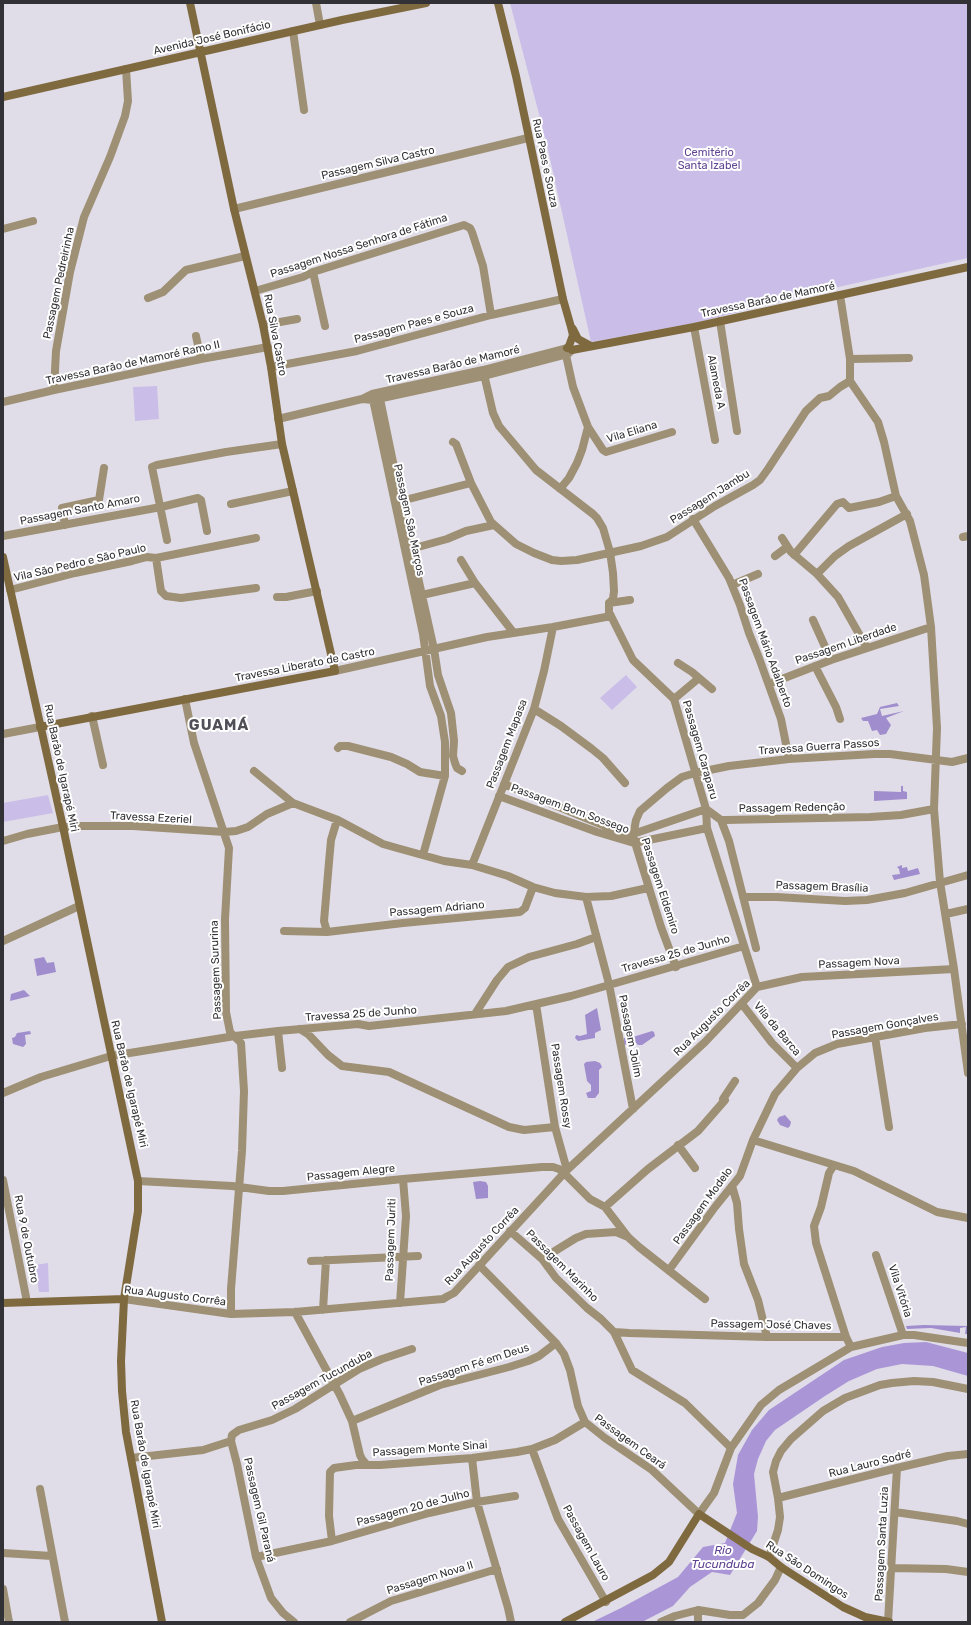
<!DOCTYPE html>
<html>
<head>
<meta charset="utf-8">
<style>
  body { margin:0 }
  #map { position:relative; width:971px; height:1625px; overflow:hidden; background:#e0dde8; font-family:Rubik,sans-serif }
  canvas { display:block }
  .frame { position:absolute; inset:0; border:4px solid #323135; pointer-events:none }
</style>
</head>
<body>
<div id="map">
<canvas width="971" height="1625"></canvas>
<div class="frame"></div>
</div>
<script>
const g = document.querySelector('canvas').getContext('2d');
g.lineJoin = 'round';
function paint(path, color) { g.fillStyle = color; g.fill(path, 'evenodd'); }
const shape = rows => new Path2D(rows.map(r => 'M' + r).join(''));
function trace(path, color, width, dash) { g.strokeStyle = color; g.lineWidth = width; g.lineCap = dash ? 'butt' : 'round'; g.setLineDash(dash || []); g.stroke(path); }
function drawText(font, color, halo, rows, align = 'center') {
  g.font = font + ' Rubik,sans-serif'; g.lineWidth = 4; g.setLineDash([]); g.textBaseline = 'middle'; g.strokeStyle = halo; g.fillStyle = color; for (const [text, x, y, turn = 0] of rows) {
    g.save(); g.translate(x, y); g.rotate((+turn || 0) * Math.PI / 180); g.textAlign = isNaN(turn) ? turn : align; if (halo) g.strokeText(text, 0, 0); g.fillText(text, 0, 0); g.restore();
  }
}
paint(shape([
  [510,3,968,3,968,258,834,288,694,323,591,342,546,141],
  [157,386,159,419,135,421,133,387],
  [626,675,637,687,612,710,600,698],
  [48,795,53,813,3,822,3,803],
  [48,1263,49,1292,39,1292,35,1265]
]), '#cabee9');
paint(shape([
  [897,703,899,706,880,709,882,716,904,711,886,718,891,725,886,734,880,735,877,730,872,731,868,721,863,721,861,718,877,714,880,707],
  [901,786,903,786,903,791,907,792,907,799,874,801,874,791,901,792],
  [902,865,902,868,907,867,908,871,918,868,920,874,894,880,892,875,900,874,899,869,897,867],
  [44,957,47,963,54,962,56,972,37,976,34,959],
  [24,990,30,996,10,1001,11,994],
  [597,1008,601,1030,595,1033,595,1038,578,1041,575,1038,576,1035,580,1036,587,1034,585,1015],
  [30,1031,31,1034,25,1035,26,1044,23,1047,13,1044,12,1038,15,1037,17,1033],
  [652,1031,654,1032,655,1036,642,1045,638,1045,635,1042,624,1045,624,1038,630,1038],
  [595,1061,600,1063,602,1067,599,1070,599,1093,595,1098,588,1098,586,1093,591,1091,591,1085,587,1081,584,1064,586,1062],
  [785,1115,791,1122,790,1126,788,1128,780,1125,777,1120,779,1117],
  [480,1181,486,1182,488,1186,488,1198,476,1199,473,1182],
  [924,1325,968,1326,968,1334,965,1334,966,1327,960,1328,960,1333,931,1328,907,1329,906,1326]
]), '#a08dcd');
paint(shape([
  [926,1342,968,1353,968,1376,933,1366,902,1364,877,1369,849,1381,825,1396,775,1430,766,1441,758,1459,754,1474,758,1517,757,1531,730,1575,712,1572,690,1587,673,1606,642,1622,592,1622,621,1608,678,1577,703,1547,725,1543,737,1513,733,1484,738,1455,752,1430,769,1410,844,1360,882,1347,904,1343]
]), '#aa96d7');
trace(shape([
  [316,3,320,25],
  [293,31,304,110],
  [234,209,528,138],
  [3,229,33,221],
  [313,272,325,326],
  [255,291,303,277,313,272,464,225,470,228,472,232,483,266,491,315],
  [840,295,850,359,850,381,878,422,884,442,896,496,910,521,924,575,931,627,937,728,934,809,940,882,954,969,968,1073],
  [148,298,163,292,186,270,245,256],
  [720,321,737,431],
  [263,325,297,319],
  [694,327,715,440],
  [196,336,201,359],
  [850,359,909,358],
  [271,367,357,351,491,315,563,299],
  [483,370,493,413,499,426,536,470,593,514,597,518,603,528,610,552,613,573,614,591,613,599,609,603,609,612,633,660,674,699,706,809,707,828,757,987],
  [54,390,56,351,70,272,84,217,110,157,125,116,128,101,126,69],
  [379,394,401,501,434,649,438,675,451,713,454,741,453,756,455,763,457,768,462,771],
  [372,395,423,634,430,686,441,716,445,742,445,776,423,855],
  [3,402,54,390,201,359,268,347],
  [278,419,362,399,372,394,483,370,567,348,572,350,568,354,484,376,373,400,362,399],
  [588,427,603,450,606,452,672,432],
  [453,442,456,444,471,483,491,522,516,544,534,553,552,560,561,561,577,560,641,546,667,537,715,506,753,485,760,480,768,469,806,411,820,398,829,396,840,387,850,381],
  [560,489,569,478,577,463,582,450,588,427,573,387,566,355],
  [401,501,471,483],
  [231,504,293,491],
  [693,519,729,578,740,605,749,633,759,658,781,719,789,759],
  [65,525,62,508,99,500,104,468],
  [3,536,161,507,198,498,201,500,207,531],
  [963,537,968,536],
  [782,538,791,552,817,574,838,597,867,648],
  [167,540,152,467,157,465,226,452,282,444],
  [411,549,447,539,466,531,494,525],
  [794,555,837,504,843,502,849,508,879,502,896,496],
  [775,556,787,547],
  [156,558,161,591,166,596,181,598,256,588],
  [461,560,475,583,513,632],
  [817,574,835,556,849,546,907,514],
  [732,585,758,574],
  [10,590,75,573,132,561,147,557,156,558,256,538],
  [422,595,475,583],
  [277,597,286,597,317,591],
  [609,603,630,600],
  [813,620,831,660],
  [678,663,692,672,712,689],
  [815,666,836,707,840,719],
  [335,671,487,637,553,627,611,616],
  [769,684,831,660,931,627],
  [185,699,194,743,229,848,225,919,226,1012,230,1032,241,1043,244,1091,242,1151,231,1289,231,1314],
  [674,699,699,678],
  [534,709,561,726,592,749,603,758,625,783],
  [92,716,103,765],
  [3,734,40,727],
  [338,748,340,746,348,746,391,757,407,764,420,772,445,776],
  [254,771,293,803,338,820,383,844,397,848,444,861,472,865,508,876,533,887,555,893,586,897,611,896,648,888],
  [504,784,617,831,633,834,706,809,721,820,726,820,870,817,901,815,934,809],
  [499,796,597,832,634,843,707,828],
  [721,820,729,841,756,948],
  [3,841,27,834,63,827,81,826,133,826,224,832,236,831,248,827,267,814,293,803],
  [472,865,534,709,544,671,553,627],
  [586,897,609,984,633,1109],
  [743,897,777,897,845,901,867,900,905,893,968,875],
  [946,914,968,909],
  [284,931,327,932,403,923,520,912,525,908,533,887],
  [327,932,324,921,329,862,331,840,337,820],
  [3,941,79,906],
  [676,967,661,927,633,836,636,820,640,811,667,788,682,777,695,773,729,766,789,759,874,754,890,754,952,762,968,758],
  [536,1004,555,1127,567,1170],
  [742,1004,772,1043,797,1068],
  [475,1014,497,980,508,967,529,957,577,944,596,937],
  [300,1029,308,1034,328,1055,342,1066,389,1072,509,1127,524,1130,555,1127],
  [278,1031,282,1068],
  [875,1037,889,1127],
  [3,1093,41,1077,111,1056,235,1036,278,1031,347,1025,358,1024,369,1026,506,1011,571,996,744,946],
  [753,1140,854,1171,937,1212,968,1218],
  [678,1145,695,1168],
  [834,1165,829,1173,821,1207,814,1226,816,1243,846,1337],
  [3,1180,27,1302],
  [138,1181,232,1186,269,1191,283,1191,403,1179,542,1167,553,1167,559,1169,565,1174,590,1199,605,1207,628,1237,639,1247,705,1299],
  [732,1186,737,1203,739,1229,744,1264,758,1300,767,1337],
  [605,1207,648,1169,698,1131,725,1100,723,1099,735,1081],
  [510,1231,542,1259,556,1278,587,1308,601,1319,614,1332,632,1370,685,1403,731,1448],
  [876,1255,903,1335],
  [542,1259,576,1238,586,1234,616,1232,628,1237],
  [311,1261,418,1256],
  [479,1265,556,1343,564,1354,570,1370,578,1406,585,1422,605,1438,652,1470,699,1514,714,1493,731,1448,761,1405,779,1390,851,1347],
  [669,1270,715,1207,740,1176,753,1140,775,1094,797,1068,815,1053,837,1044,925,1028,962,1024],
  [124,1299,231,1314,295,1312,443,1299,448,1296,454,1293,567,1170,705,1042,757,987,802,977,954,969],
  [400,1303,406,1216,403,1179],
  [323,1310,326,1260],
  [295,1312,340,1395,352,1421,360,1455,362,1459,367,1465,380,1465,472,1458,517,1452,532,1449,555,1440,585,1422],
  [614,1332,629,1333,767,1337,846,1337,851,1347,903,1335,914,1335,968,1343],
  [352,1421,440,1385,509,1367,528,1361,539,1356,556,1343],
  [231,1441,237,1464,256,1557,271,1598,283,1613,294,1622],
  [532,1449,558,1519,606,1602],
  [131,1458,203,1450,231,1441,232,1435,239,1430,272,1420,295,1409,359,1369,382,1359,412,1349],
  [472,1458,477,1502,508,1608,511,1622],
  [40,1489,65,1622],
  [778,1498,897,1468,948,1456,968,1454],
  [895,1512,957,1521,968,1524],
  [332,1541,329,1516,330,1472,334,1468,356,1465,367,1465],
  [3,1553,52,1556],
  [256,1557,332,1541,429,1513,477,1502,515,1496],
  [769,1557,778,1530,780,1517,778,1498,773,1472,776,1461,781,1451,791,1439,823,1411,845,1398,880,1385,892,1383,914,1381,933,1382,968,1389],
  [891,1568,946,1569,968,1572],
  [3,1589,9,1622],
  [698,1610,698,1622],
  [350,1622,391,1601,497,1569],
  [661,1622,675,1616,698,1610,730,1615,743,1615,758,1603,775,1580,781,1567],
  [888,1622,897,1468]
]), '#9e9074', 8);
trace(shape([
  [498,3,516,76,563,299,571,327,573,335,569,346,567,348],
  [3,97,342,20,426,3],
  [573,329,578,339,591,346],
  [572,350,694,327,968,267],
  [3,557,63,827,138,1181,138,1211,124,1299,121,1361,122,1391,126,1432,162,1622],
  [40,727,335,671,282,444,271,367,263,325,234,209,190,3],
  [3,1303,124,1299],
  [565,1622,653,1575,669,1562,699,1514,752,1549,769,1557,781,1567,843,1607,865,1617,889,1622]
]), '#7f6a40', 8);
drawText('11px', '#323135', '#fff', [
  ["Avenida José Bonifácio",212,38,-13],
  ["Passagem Silva Castro",378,163,-13],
  ["Rua Paes e Souza",545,163,78],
  ["Passagem Nossa Senhora de Fátima",359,246,-18],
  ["Passagem Pedreirinha",59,283,-78],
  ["Travessa Barão de Mamoré",768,300,-12],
  ["Passagem Paes e Souza",414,324,-15],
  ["Rua Silva Castro",275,335,79],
  ["Travessa Barão de Mamoré Ramo II",133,363,-12],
  ["Travessa Barão de Mamoré",453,365,-13],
  ["Alameda A",716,382,79],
  ["Vila Eliana",632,432,-17],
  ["Passagem Jambu",710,497,-32],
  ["Passagem Santo Amaro",80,510,-11],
  ["Passagem São Marços",409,520,78],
  ["Vila São Pedro e São Paulo",80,563,-13],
  ["Passagem Mário Adalberto",765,643,70],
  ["Passagem Liberdade",846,644,-19],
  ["Travessa Liberato de Castro",305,665,-11],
  ["Passagem Mapasa",507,744,-69],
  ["Travessa Guerra Passos",819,747,-4],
  ["Passagem Caraparu",700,750,74],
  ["Rua Barão de Igarapé Miri",61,768,78],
  ["Passagem Redenção",792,808,-1],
  ["Passagem Bom Sossego",570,809,20],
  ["Travessa Ezeriel",151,818,3],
  ["Passagem Eldemiro",660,886,72],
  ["Passagem Brasília",822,887,2],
  ["Passagem Adriano",437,909,-5],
  ["Travessa 25 de Junho",676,954,-16],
  ["Passagem Nova",859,963,-3],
  ["Passagem Sururina",216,970,-92],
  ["Travessa 25 de Junho",361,1014,-4],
  ["Rua Augusto Corrêa",712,1018,-45],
  ["Passagem Gonçalves",885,1026,-10],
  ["Vila da Barca",777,1029,50],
  ["Passagem Jolim",630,1036,79],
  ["Rua Barão de Igarapé Miri",129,1084,77],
  ["Passagem Rossy",561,1086,81],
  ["Passagem Alegre",351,1173,-6],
  ["Passagem Modelo",703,1206,-54],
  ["Rua 9 de Outubro",26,1239,79],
  ["Passagem Juriti",391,1240,-88],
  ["Rua Augusto Corrêa",482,1246,-47],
  ["Passagem Marinho",562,1266,45],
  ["Vila Vitória",900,1291,72],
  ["Rua Augusto Corrêa",175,1296,7],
  ["Passagem José Chaves",771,1325,1],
  ["Passagem Fé em Deus",474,1365,-18],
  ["Passagem Tucunduba",322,1380,-29],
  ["Passagem Ceará",630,1442,36],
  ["Passagem Monte Sinai",430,1449,-4],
  ["Rua Barão de Igarapé Miri",145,1464,80],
  ["Rua Lauro Sodré",870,1464,-14],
  ["Passagem 20 de Julho",413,1508,-15],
  ["Passagem Gil Paraná",259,1510,77],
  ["Passagem Lauro",586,1543,61],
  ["Passagem Santa Luzia",882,1544,-87],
  ["Rua São Domingos",807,1570,33],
  ["Passagem Nova II",430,1578,-17]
]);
drawText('11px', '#614593', '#fff', [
  ["Cemitério",709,153],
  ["Santa Izabel",709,166]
]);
drawText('italic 12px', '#5f4391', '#fff', [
  ["Rio",723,1551],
  ["Tucunduba",723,1565]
]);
g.letterSpacing = '1px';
drawText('bold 15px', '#504e56', '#fff', [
  ["GUAMÁ",219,726]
]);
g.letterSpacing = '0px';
</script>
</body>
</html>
